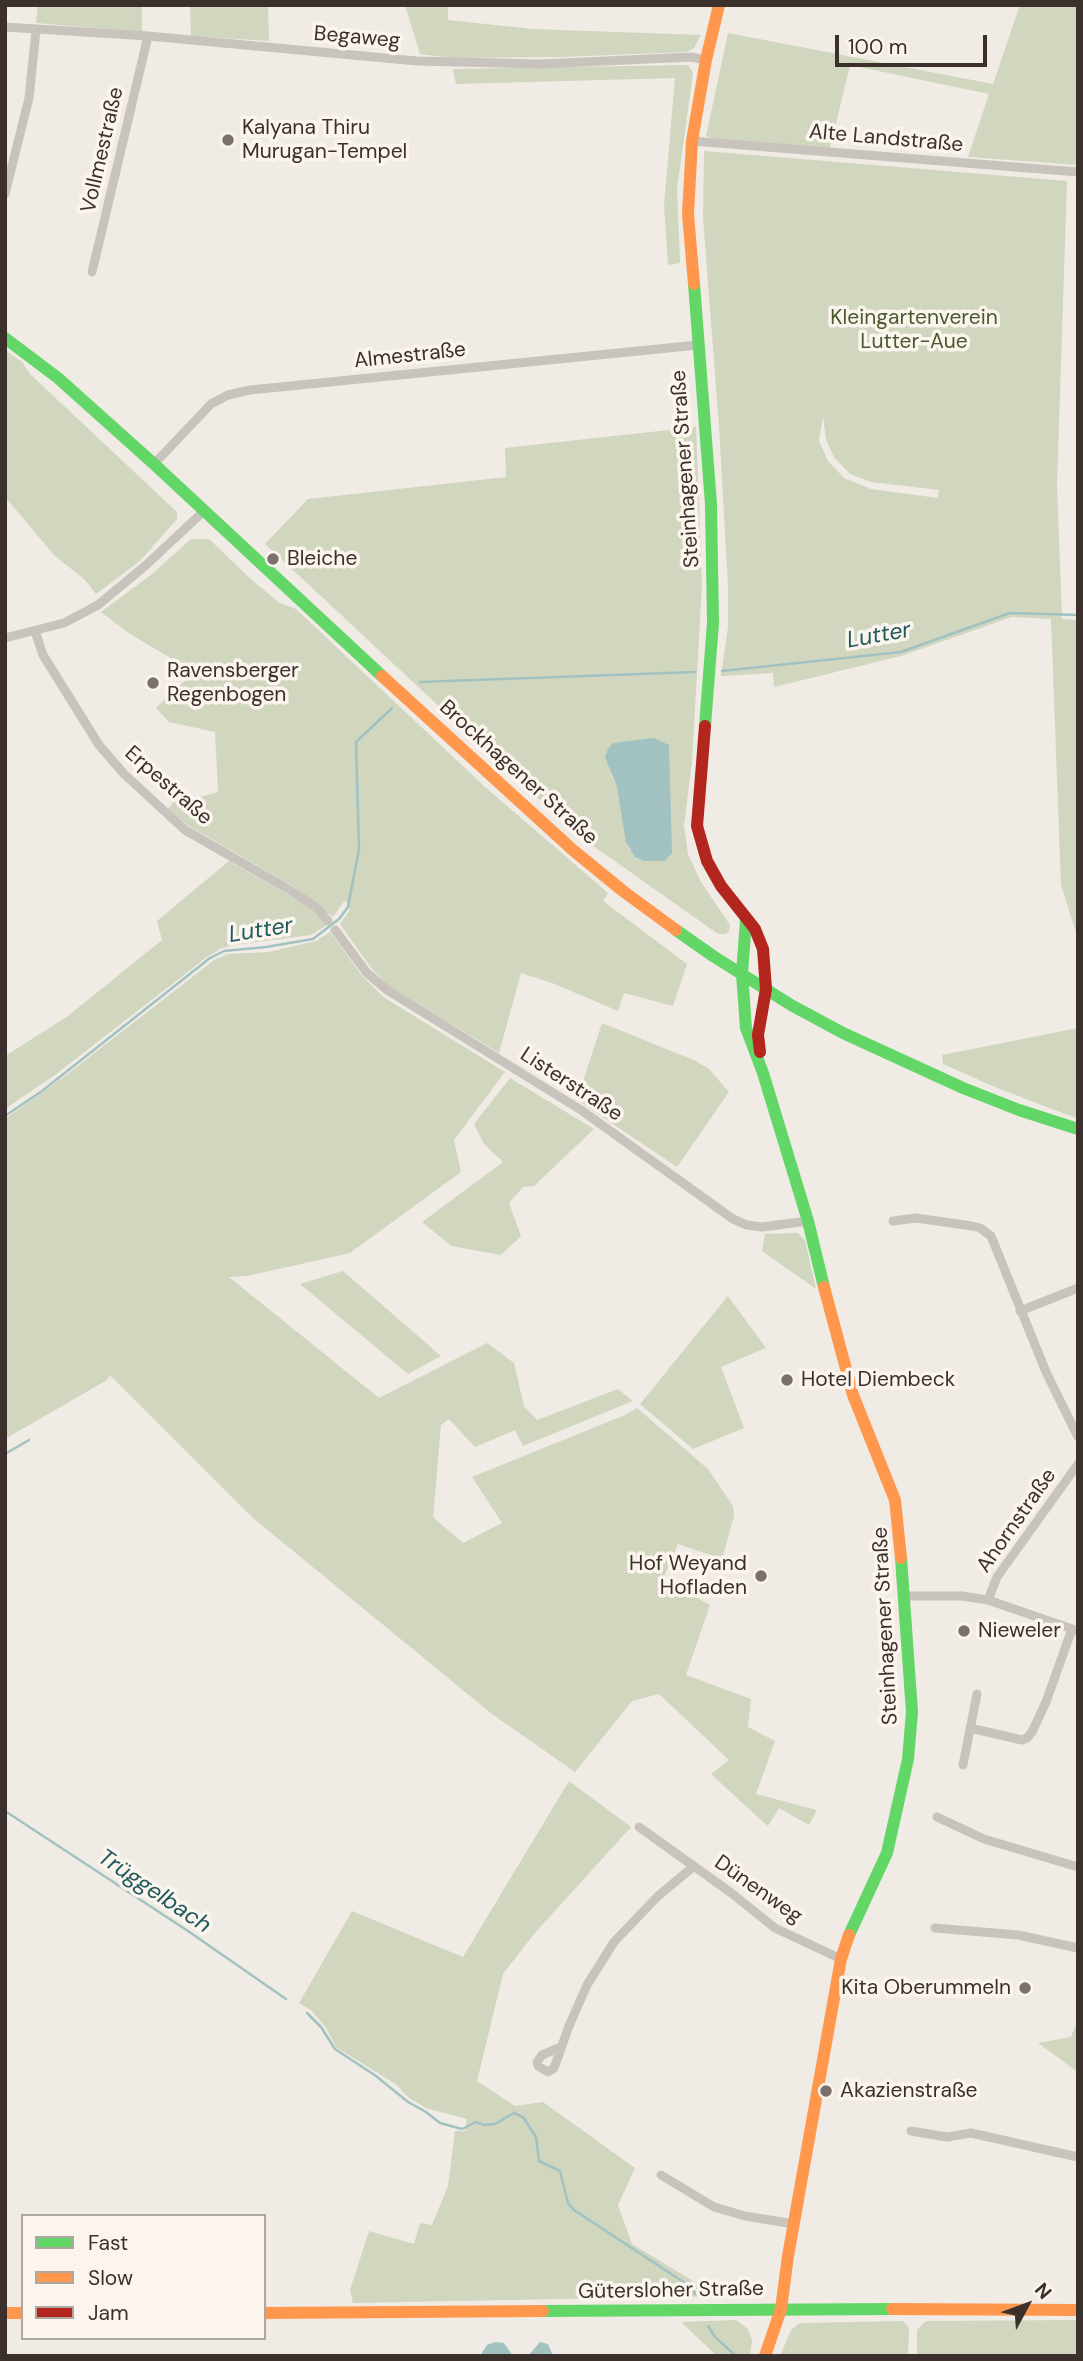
<!DOCTYPE html>
<html>
<head>
<meta charset="utf-8">
<style>
  body { margin:0 }
  #map { position:relative; width:1083px; height:2361px; overflow:hidden; background:#f0ebe5; font-family:"DM Sans",sans-serif }
  canvas { display:block }
  .frame { position:absolute; inset:0; border:7px solid #3b302b; pointer-events:none }
  .legend { position:absolute; left:21px; top:2214px; width:245px; height:126px; box-sizing:border-box; background:#fbf5ee; border:2px solid #aea6a0; margin:0; padding:9px 12px; list-style:none; font-size:21px; color:#3b302b }
  .legend li { display:flex; align-items:center; gap:14px; height:35px }
  .legend b { width:35px; border:2px solid #aea6a0 }
  .north { position:absolute; left:992px; top:2270px; width:70px; height:70px; -webkit-text-stroke:5px #fbf5ee; paint-order:stroke; rotate:49deg; font-size:19px; font-weight:700; line-height:28px; text-align:center; color:#3b302b }
  .north::after { content:''; display:block; margin:auto; width:24px; height:32px; background:#3b302b; clip-path:polygon(50% 0,100% 100%,50% 72%,0 100%) }
  .scale { position:absolute; left:835px; top:35px; width:152px; height:32px; box-sizing:border-box; border:4px solid #3b302b; border-top:0; padding-left:9px; font-size:21px; line-height:24px; white-space:nowrap; color:#3b302b; -webkit-text-stroke:5px #fbf5ee; paint-order:stroke }
</style>
</head>
<body>
<div id="map">
<canvas width="1083" height="2361"></canvas>
<div class="frame"></div>
<ul class="legend">
<li><b style="height:9px;background:#63d668"></b>Fast</li>
<li><b style="height:9px;background:#ff974d"></b>Slow</li>
<li><b style="height:9px;background:#b3261e"></b>Jam</li>
</ul>
<div class="north">N</div>
<div class="scale">100 m</div>
</div>
<script>
const g = document.querySelector('canvas').getContext('2d');
g.lineJoin = 'round';
function paint(path, color) { g.fillStyle = color; g.fill(path, 'evenodd'); }
const shape = rows => new Path2D(rows.map(r => 'M' + r).join(''));
function trace(path, color, width, dash) { g.strokeStyle = color; g.lineWidth = width; g.lineCap = dash ? 'butt' : 'round'; g.setLineDash(dash || []); g.stroke(path); }
function drawText(font, color, halo, rows, align = 'center') {
  g.font = font + ' "DM Sans",sans-serif'; g.lineWidth = 7; g.setLineDash([]); g.textBaseline = 'middle'; g.strokeStyle = halo; g.fillStyle = color; for (const [text, x, y, turn = 0] of rows) {
    g.save(); g.translate(x, y); g.rotate((+turn || 0) * Math.PI / 180); g.textAlign = isNaN(turn) ? turn : align; if (halo) g.strokeText(text, 0, 0); g.fillText(text, 0, 0); g.restore();
  }
}
paint(shape([
  [38,5,142,5,142,32,36,23],
  [190,5,268,5,269,41,191,36],
  [405,5,448,5,448,20,532,29,701,35,694,48,687,52,562,57,452,58,420,54],
  [1020,5,1076,5,1078,165,968,157,989,94,850,65,830,148,718,140,706,136,728,33,993,84],
  [688,65,693,73,677,189,680,263,668,265,664,205,675,78,456,84,453,69],
  [704,151,1067,181,1057,485,1062,619,1078,620,1078,939,1061,885,1051,619,1012,617,901,656,774,687,773,673,721,676,728,627,728,586,719,426,703,218],
  [823,416,826,440,834,457,850,474,871,482,939,490,938,498,871,489,844,478,828,461,819,441],
  [5,350,22,362,30,374,177,512,177,519,140,561,96,594,85,580,54,555,5,497],
  [696,427,702,584,692,762,684,825,688,854,701,882,730,925,729,931,726,934,718,934,575,833,265,544,308,499,506,477,505,448],
  [609,770,665,861,629,849,617,787],
  [191,539,209,539,254,582,280,603,296,609,484,786,608,893,603,901,687,964,673,1006,624,993,618,1011,552,983,521,973,499,1053,388,986,372,969,340,924,350,910,345,900,333,917,291,885,187,825,168,809,177,796,197,798,218,792,215,732,169,722,156,708,194,672,130,634,101,612,152,574],
  [229,861,313,909,327,925,311,935,234,945,222,948,207,957,55,1075,5,1109,5,1056,68,1016,162,940,157,921],
  [330,932,363,977,385,998,505,1072,454,1140,461,1172,350,1253,247,1276,229,1277,379,1398,487,1343,514,1363,524,1406,537,1420,618,1389,633,1401,523,1446,515,1430,475,1447,449,1419,441,1425,433,1517,463,1543,502,1523,472,1477,625,1415,637,1408,708,1469,733,1506,734,1516,722,1559,678,1544,663,1579,710,1605,686,1675,751,1699,748,1727,775,1741,756,1794,817,1810,809,1825,779,1808,768,1826,750,1810,711,1774,729,1760,659,1694,632,1701,575,1772,492,1714,253,1518,110,1375,107,1380,5,1439,5,1119,61,1079,214,960,227,954,269,952,316,941],
  [602,1023,696,1061,709,1069,729,1092,677,1167,577,1100],
  [1078,1028,1078,1119,995,1087,943,1064,942,1055],
  [510,1078,594,1129,534,1186,523,1187,509,1203,521,1236,501,1255,451,1246,422,1222,503,1162,484,1144,474,1124],
  [798,1233,805,1240,816,1289,762,1251,765,1234],
  [343,1271,441,1356,408,1374,300,1284],
  [728,1296,766,1348,721,1367,744,1428,693,1449,640,1404],
  [569,1781,631,1827,534,1934,503,1974,477,2081,515,2106,543,2102,635,2168,618,2205,632,2244,718,2296,353,2303,350,2290,369,2231,414,2244,420,2223,432,2225,448,2186,455,2131,465,2131,467,2119,426,2108,409,2098,397,2085,336,2047,326,2028,312,2011,299,2003,352,1911,463,1957],
  [1078,2019,1078,2072,1038,2043,1071,2037],
  [736,2320,748,2329,752,2340,750,2356,717,2356,681,2322],
  [1078,2320,1078,2356,917,2356,917,2330,926,2321],
  [903,2321,909,2328,908,2356,780,2356,791,2330,800,2323]
]), '#d1d6bf');
paint(shape([
  [654,738,669,745,672,853,665,861,644,861,635,857,626,842,617,787,605,757,608,749,613,743],
  [495,2342,504,2343,513,2356,480,2356,487,2345],
  [540,2342,548,2344,553,2356,528,2356]
]), '#a1c2c1');
trace(shape([
  [722,671,901,652,1010,613,1078,615],
  [420,682,695,672],
  [5,1116,42,1091,210,958,224,951,266,947,313,939,339,919,348,907,359,849,356,742,392,708],
  [5,1454,29,1440],
  [5,1811,188,1931,286,1999],
  [307,2013,321,2027,335,2049,376,2076,408,2102,426,2112,440,2123,462,2129,476,2122,484,2125,495,2124,514,2113,523,2117,536,2137,539,2161,560,2171,568,2203,574,2210,691,2287,695,2294],
  [708,2326,715,2337,736,2356]
]), '#a1c2c1', 2.5);
trace(shape([
  [5,27,148,36,417,61,540,64,692,57,706,60],
  [692,141,1078,172],
  [5,194,29,98,36,30],
  [92,272,148,36],
  [154,464,211,404,228,395,250,390,698,345],
  [35,631,43,655,99,745,124,774,185,830,288,889,316,907,328,921],
  [5,638,64,623,98,605,145,566,205,510],
  [335,930,367,973,387,990,581,1110,733,1219,747,1225,762,1227,808,1221],
  [893,1221,916,1218,972,1226,980,1228,991,1236,1046,1372,1078,1437],
  [1020,1311,1078,1288],
  [905,1596,962,1596,988,1600,1078,1631],
  [988,1600,997,1577,1078,1464],
  [970,1728,1022,1740,1027,1738,1032,1732,1046,1702,1072,1629],
  [963,1765,977,1694],
  [937,1817,984,1839,1078,1867],
  [639,1827,730,1892,775,1928,841,1959],
  [935,1928,1018,1935,1078,1948],
  [561,2047,542,2055,537,2062,538,2066,548,2072,554,2068,569,2026,587,1985,614,1942,658,1896,693,1867],
  [911,2131,947,2137,971,2133,1078,2157],
  [661,2175,714,2207,745,2216,794,2224]
]), '#c9c3be', 9);
trace(shape([
  [694,284,711,504,713,623,705,726],
  [5,338,58,378,154,464,382,676],
  [746,920,742,974,746,1028,763,1073,808,1221,824,1287],
  [676,930,713,956,791,1005,843,1033,963,1088,1019,1110,1078,1129],
  [849,1935,887,1853,908,1759,912,1712,901,1558],
  [543,2311,892,2309]
]), '#63d668', 12);
trace(shape([
  [694,284,688,214,692,141,706,60,719,5],
  [382,676,574,851,623,891,676,930],
  [824,1287,853,1395,895,1500,901,1558],
  [892,2309,1078,2310],
  [5,2313,23,2313],
  [264,2313,543,2311],
  [765,2356,781,2309,788,2256,841,1959,849,1935]
]), '#ff974d', 12);
trace(shape([
  [705,726,697,826,707,861,721,886,755,929,763,949,766,989,758,1035,760,1052]
]), '#b3261e', 12);
for (const [x, y, r, color] of [
  [228,140,7,"#7a716c"],
  [273,559,7,"#7a716c"],
  [153,683,7,"#7a716c"],
  [787,1380,7,"#7a716c"],
  [761,1576,7,"#7a716c"],
  [964,1631,7,"#7a716c"],
  [1025,1988,7,"#7a716c"],
  [826,2091,7,"#7a716c"]
]) { const dot = new Path2D(); dot.arc(x, y, r, 0, 2 * Math.PI); g.fillStyle = color; g.fill(dot); trace(dot, '#fbf5ee', 2.5); }
drawText('21px', '#3b302b', '#fbf5ee', [
  ["Begaweg",357,38,5],
  ["Alte Landstraße",886,139,5],
  ["Vollmestraße",103,150,-77],
  ["Almestraße",410,356,-6],
  ["Steinhagener Straße",686,469,-94],
  ["Brockhagener Straße",518,773,42],
  ["Erpestraße",168,786,41],
  ["Listerstraße",571,1085,33],
  ["Ahornstraße",1017,1521,-55],
  ["Steinhagener Straße",886,1626,-93],
  ["Dünenweg",758,1890,35],
  ["Gütersloher Straße",671,2291,-1]
]);
drawText('21px', '#3b302b', '#fbf5ee', [
  ["Kalyana Thiru",242,128],
  ["Murugan-Tempel",242,152],
  ["Bleiche",287,559],
  ["Ravensberger",167,671],
  ["Regenbogen",167,695],
  ["Hotel Diembeck",801,1380],
  ["Hof Weyand",747,1564,"right"],
  ["Hofladen",747,1588,"right"],
  ["Nieweler",978,1631],
  ["Kita Oberummeln",1011,1988,"right"],
  ["Akazienstraße",840,2091]
], 'left');
drawText('21px', '#4a5a2e', '#fbf5ee', [
  ["Kleingartenverein",914,318],
  ["Lutter-Aue",914,342]
]);
drawText('italic 23px', '#1f5a5e', '#fbf5ee', [
  ["Lutter",879,636,-10],
  ["Lutter",261,931,-9],
  ["Trüggelbach",154,1892,34]
]);
</script>
</body>
</html>
